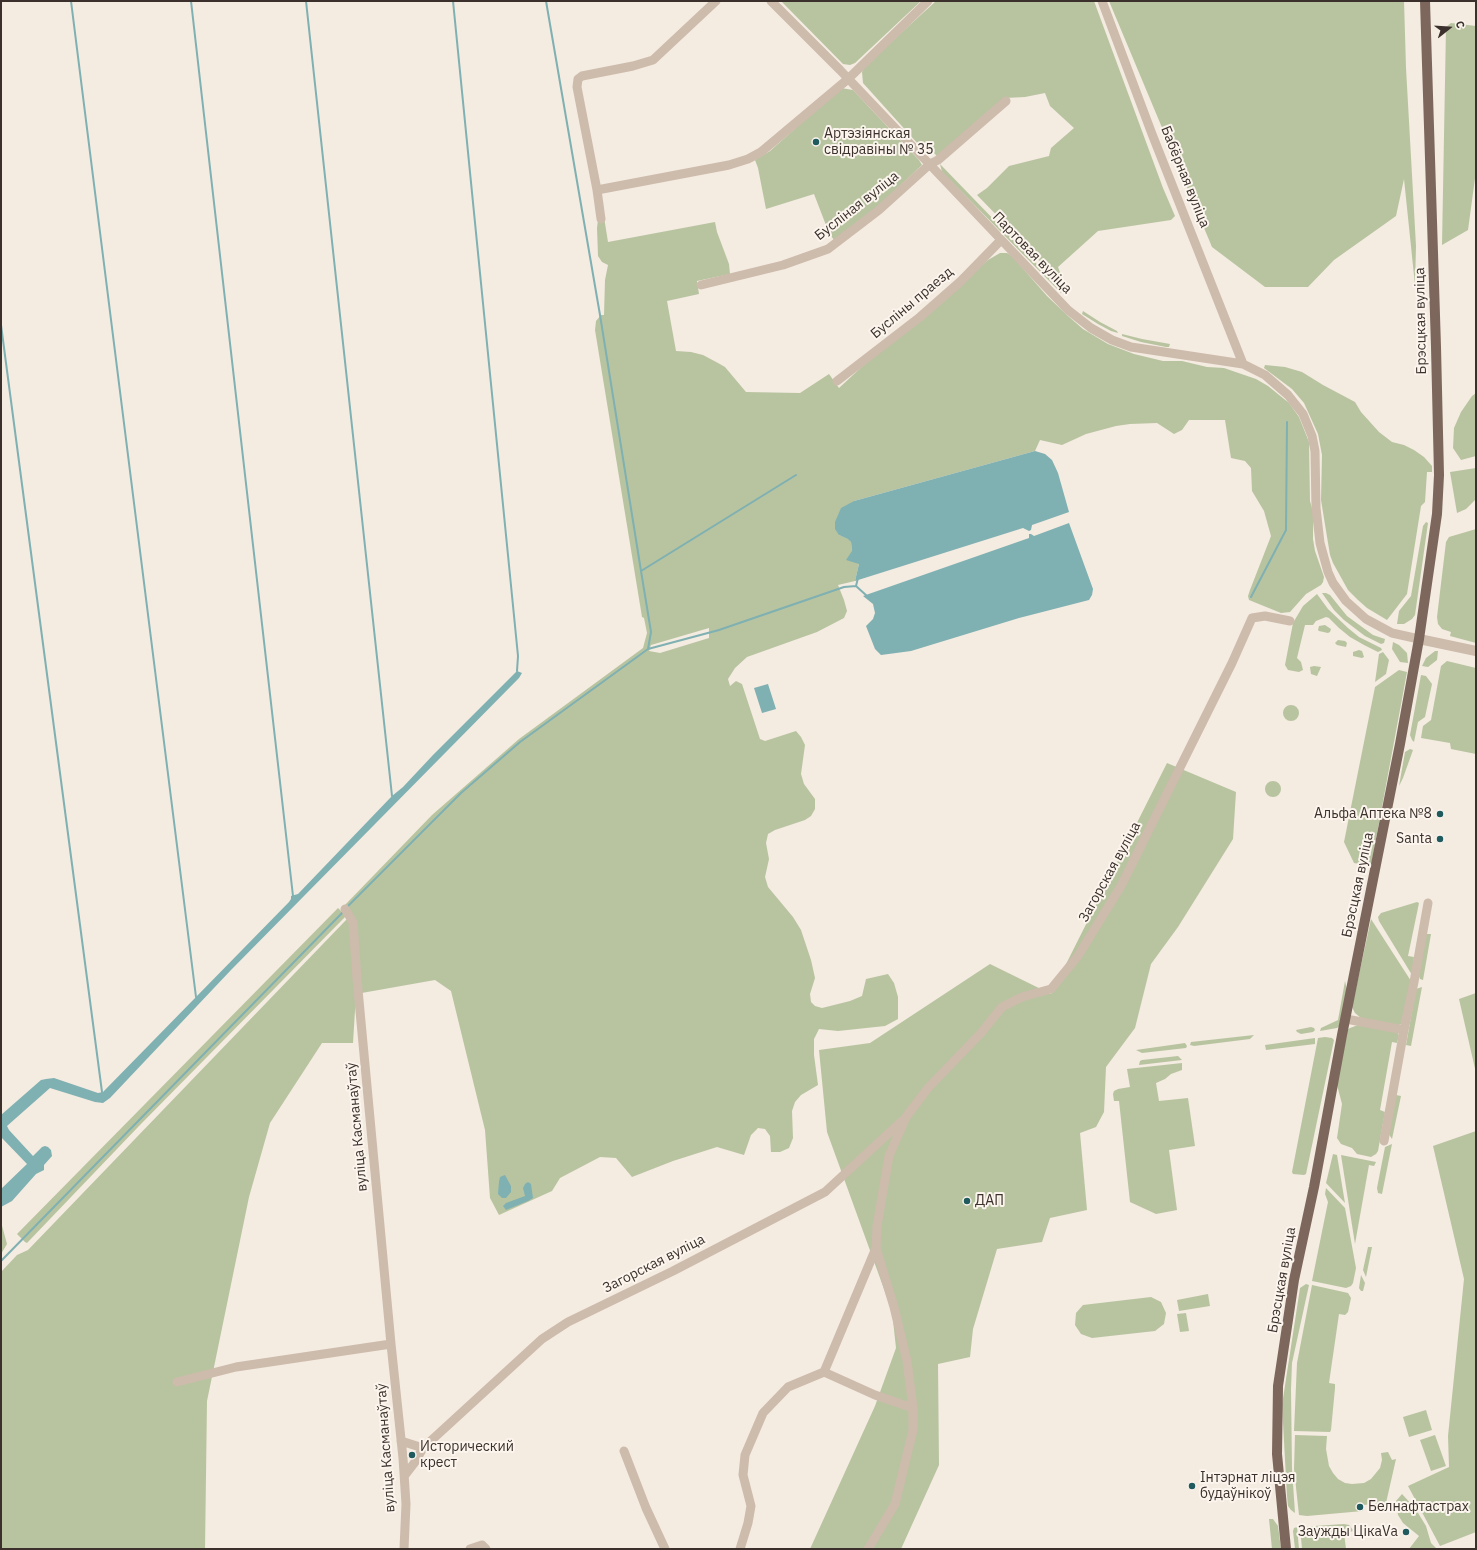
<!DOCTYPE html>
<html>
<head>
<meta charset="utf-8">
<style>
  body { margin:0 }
  #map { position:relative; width:1477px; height:1550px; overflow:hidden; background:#f4ebe1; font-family:"IBM Plex Sans",sans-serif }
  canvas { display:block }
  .frame { position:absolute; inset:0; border:2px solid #3b302b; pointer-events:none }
  .north { position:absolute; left:1429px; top:8px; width:40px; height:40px; -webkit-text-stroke:3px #fbf5ee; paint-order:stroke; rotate:73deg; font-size:11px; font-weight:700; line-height:16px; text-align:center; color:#3b302b }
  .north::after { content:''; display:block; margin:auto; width:14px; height:18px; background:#3b302b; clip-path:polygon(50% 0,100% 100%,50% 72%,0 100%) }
</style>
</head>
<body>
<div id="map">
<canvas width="1477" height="1550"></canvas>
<div class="frame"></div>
<div class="north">С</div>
</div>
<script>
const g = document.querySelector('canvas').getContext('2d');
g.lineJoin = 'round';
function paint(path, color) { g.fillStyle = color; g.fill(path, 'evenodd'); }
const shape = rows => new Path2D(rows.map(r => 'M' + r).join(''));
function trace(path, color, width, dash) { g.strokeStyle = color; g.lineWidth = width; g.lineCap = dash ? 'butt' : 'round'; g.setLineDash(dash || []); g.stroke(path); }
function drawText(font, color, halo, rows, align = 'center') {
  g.font = font + ' "IBM Plex Sans",sans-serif'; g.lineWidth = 4; g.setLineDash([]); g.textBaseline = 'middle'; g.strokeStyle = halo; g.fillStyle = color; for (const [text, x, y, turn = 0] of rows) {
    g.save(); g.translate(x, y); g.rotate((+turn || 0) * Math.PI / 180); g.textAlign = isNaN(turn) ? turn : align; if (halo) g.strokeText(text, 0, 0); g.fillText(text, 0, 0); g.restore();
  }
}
paint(shape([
  [781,1,921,1,855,63,850,65,843,64],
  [936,1,1094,1,1163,188,1175,216,1171,220,1098,231,1058,267,1067,291,1014,233,977,195,987,188,1009,166,1049,156,1051,148,1074,128,1050,106,1045,93,1025,97,1005,98,937,156,932,151,928,155,863,83,862,72,865,66],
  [1109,1,1404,1,1406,68,1416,246,1415,285,1404,179,1396,216,1334,260,1308,287,1265,287,1212,247],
  [1451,23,1476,26,1476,171,1468,230,1442,245,1446,27],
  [841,88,853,90,919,160,922,165,874,210,834,240,829,233,814,194,766,209,758,168,755,160,770,151],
  [940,164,1062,290,1062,292,1061,293,942,172],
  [604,217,608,242,715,222,717,232,729,264,730,274,697,281,699,294,667,301,676,351,691,352,703,355,718,363,725,367,746,392,800,393,829,374,839,388,867,362,988,260,1000,253,1007,253,1012,256,1047,296,1068,316,1083,329,1108,344,1134,354,1163,361,1182,361,1207,367,1224,368,1256,379,1268,386,1289,403,1299,417,1309,442,1310,501,1313,512,1313,539,1315,551,1324,577,1323,582,1321,585,1306,594,1290,612,1281,613,1249,600,1248,596,1250,590,1271,536,1264,511,1252,491,1251,468,1245,461,1231,458,1225,420,1189,420,1182,430,1174,434,1157,423,1130,424,1116,426,1086,434,1062,445,1040,440,1035,451,854,501,839,535,849,539,851,542,852,551,859,564,855,581,838,585,844,600,847,611,844,618,817,632,747,657,735,668,728,679,730,686,736,681,742,684,760,739,765,741,796,731,801,737,805,745,801,774,804,784,815,799,815,809,811,816,805,820,775,830,768,834,766,843,769,859,765,877,768,887,793,917,801,930,811,960,815,978,810,994,811,1002,815,1006,822,1008,850,1001,862,996,866,979,888,974,894,983,898,997,898,1019,885,1026,838,1031,819,1029,814,1039,814,1055,818,1085,801,1095,795,1102,792,1111,793,1138,789,1148,780,1152,771,1152,770,1136,765,1129,758,1128,751,1135,744,1155,717,1147,673,1161,632,1177,616,1158,600,1157,560,1178,552,1191,499,1215,490,1198,485,1130,451,991,435,980,356,994,353,1043,322,1043,270,1123,249,1197,207,1401,205,1549,1,1549,1,1272,17,1255,28,1250,347,919,344,906,432,815,519,739,643,648,647,633,644,618,642,617,595,330,596,321,601,315,604,315,605,280,608,265,602,262,598,256,597,228,598,220],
  [709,628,709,638,660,653,649,651,651,645],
  [1083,311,1100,322,1117,331,1118,333,1111,331,1098,324,1082,314],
  [1122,334,1142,339,1170,344,1169,347,1166,347,1141,342,1122,336],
  [1265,365,1285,367,1302,372,1323,385,1355,402,1361,412,1379,432,1392,442,1404,445,1414,450,1424,457,1432,466,1432,472,1427,472,1425,502,1421,506,1407,594,1387,620,1367,608,1358,600,1348,590,1333,563,1330,555,1321,500,1322,455,1318,434,1304,403,1292,389,1264,368],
  [1476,393,1476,456,1461,460,1453,448,1454,428,1461,412,1472,396],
  [1476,468,1475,500,1466,509,1457,513,1450,472],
  [1426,522,1428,523,1415,615,1412,619,1404,624,1397,624,1399,611,1411,596,1423,526],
  [1476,529,1476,643,1450,636,1451,632,1442,629,1438,624,1437,617,1446,542,1449,537],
  [1322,593,1326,593,1330,595,1347,616,1373,635,1385,639,1384,643,1381,644,1365,636,1344,620,1334,610],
  [1317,594,1328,609,1348,628,1359,637,1381,648,1382,650,1378,652,1364,645,1350,637,1339,628,1329,618,1326,617,1316,621,1313,625,1305,625,1297,658,1301,662,1303,670,1299,672,1288,670,1285,665,1293,623,1303,606],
  [1325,625,1331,629,1330,632,1328,633,1319,631,1318,630,1319,626],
  [1338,640,1345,641,1347,643,1346,647,1337,645,1335,643],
  [1393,642,1399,645,1407,653,1408,663,1400,662,1392,649],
  [1359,650,1362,651,1364,657,1362,658,1353,656,1353,652],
  [1435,651,1438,651,1437,660,1428,667,1422,666,1426,658],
  [1383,652,1389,660,1386,674,1375,682,1379,654],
  [1447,661,1476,668,1476,754,1451,749,1450,743,1421,738,1423,726,1431,720,1441,666],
  [1314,666,1321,667,1317,676,1311,674,1310,667],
  [1399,670,1407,672,1371,866,1354,863,1344,842,1375,687],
  [1421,675,1426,676,1432,684,1425,717,1418,722,1414,742,1412,740,1410,735],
  '1283 713a8 8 0 1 1 16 0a8 8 0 1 1-16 0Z',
  [1410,749,1413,750,1403,778,1399,786,1405,752],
  [1167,763,1236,792,1233,839,1178,927,1151,964,1135,1028,1106,1067,1104,1112,1096,1127,1080,1133,1087,1210,1050,1218,1042,1242,997,1249,973,1329,970,1357,938,1364,939,1465,901,1549,810,1549,875,1406,896,1348,892,1311,827,1132,819,1050,870,1043,990,964,1051,994],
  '1265 789a8 8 0 1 1 16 0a8 8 0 1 1-16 0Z',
  [1417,902,1419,903,1408,956,1414,957,1412,975,1379,921,1378,917,1381,913],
  [338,908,346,916,139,1126,27,1243,25,1242,17,1234],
  [1371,919,1411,981,1401,1024,1397,1026,1361,1018,1355,1013,1352,1007],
  [1426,934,1431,934,1423,980,1420,979,1419,976],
  [1345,981,1347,990,1340,1026,1337,1028,1320,1031,1321,1028,1338,1020],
  [1422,987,1411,1046,1406,1045,1416,989],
  [1476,993,1476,1073,1459,999],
  [1358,1025,1397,1032,1399,1035,1397,1043,1392,1042,1380,1110,1385,1112,1378,1151,1376,1154,1371,1157,1357,1154,1352,1148,1341,1144,1337,1138,1342,1104,1337,1085,1347,1030,1350,1028],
  [1311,1027,1314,1028,1315,1030,1313,1032,1301,1034,1297,1032,1296,1030],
  [1254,1035,1250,1039,1194,1046,1190,1045,1191,1042],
  [1325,1037,1332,1038,1334,1040,1306,1174,1304,1175,1293,1174,1292,1172,1318,1038],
  [1315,1038,1315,1044,1266,1050,1265,1045],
  [1185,1043,1187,1046,1186,1048,1142,1053,1136,1050],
  [1178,1056,1182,1060,1139,1065,1140,1061,1142,1060],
  [1182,1063,1182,1070,1171,1074,1165,1079,1156,1083,1159,1101,1188,1098,1195,1146,1169,1150,1177,1210,1156,1214,1130,1202,1119,1101,1114,1101,1113,1094,1114,1091,1118,1089,1130,1087,1127,1069],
  [1396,1095,1401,1096,1392,1139,1388,1133],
  [1476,1131,1476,1532,1440,1546,1408,1486,1449,1467,1448,1436,1464,1279,1433,1146],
  [1392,1144,1382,1194,1378,1193,1377,1188,1385,1147],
  [1333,1154,1337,1155,1345,1203,1326,1183],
  [1341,1155,1376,1162,1374,1166,1369,1165,1355,1244],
  [1326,1188,1345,1208,1356,1268,1353,1283,1351,1286,1346,1288,1312,1281,1328,1202,1325,1194],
  [1,1222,7,1244,1,1254],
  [1368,1247,1372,1247,1366,1277,1363,1270],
  [1361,1275,1365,1283,1363,1291,1361,1291,1359,1288],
  [1306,1284,1309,1285,1292,1363,1291,1389,1292,1469,1295,1513,1291,1510,1288,1506,1287,1496,1282,1405,1300,1288],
  [1312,1285,1348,1293,1351,1298,1348,1312,1345,1315,1339,1314,1329,1383,1335,1384,1335,1388,1331,1430,1330,1432,1294,1431,1297,1363],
  [1208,1294,1210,1306,1179,1311,1177,1300],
  [1151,1297,1161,1302,1166,1313,1164,1324,1155,1331,1092,1338,1081,1334,1075,1325,1076,1313,1083,1305],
  [1186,1313,1189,1331,1180,1332,1177,1314],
  [1426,1410,1432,1430,1409,1437,1403,1417],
  [1295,1435,1327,1436,1326,1449,1329,1466,1333,1473,1338,1479,1345,1483,1352,1484,1364,1483,1371,1479,1380,1468,1382,1460,1381,1453,1388,1452,1392,1460,1396,1459,1386,1503,1363,1505,1363,1511,1307,1516,1299,1515,1294,1469],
  [1435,1435,1446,1466,1431,1471,1420,1440],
  [1402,1494,1415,1508,1426,1526,1431,1543,1437,1549,1409,1549,1419,1536,1403,1523,1398,1515,1396,1501],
  [1269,1519,1273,1519,1278,1526,1281,1549,1272,1549],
  [1344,1524,1349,1525,1354,1531,1344,1533,1346,1549,1302,1549,1300,1527],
  [1297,1527,1299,1549,1295,1549,1293,1531,1294,1528]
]), '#b8c4a0');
paint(shape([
  [1035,451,1045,454,1052,460,1058,473,1069,512,1032,525,1031,530,1029,531,1023,528,855,581,859,564,846,560,852,551,851,542,848,539,839,535,835,529,835,522,841,508,854,501],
  [1069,523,1093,589,1092,595,1089,600,1019,618,911,651,881,655,875,649,866,626,873,619,875,613,873,604,863,596,1029,538,1029,534,1031,534,1034,536],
  [517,671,522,673,519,678,231,970,110,1098,103,1103,95,1102,50,1088,7,1126,9,1130,33,1156,42,1147,45,1146,48,1147,51,1150,52,1156,44,1165,44,1170,36,1174,12,1201,1,1207,1,1189,27,1164,1,1137,1,1115,41,1080,46,1079,54,1078,98,1093,103,1092,289,902,291,899,291,896,298,894,392,796,403,787,433,755],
  [768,684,776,709,762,713,754,688],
  [505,1175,511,1186,511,1192,506,1198,502,1198,498,1194,499,1182,500,1177],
  [528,1182,531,1184,533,1198,528,1201,506,1210,503,1206,506,1203,525,1196,523,1188,525,1184]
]), '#7fb0b2');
trace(shape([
  [71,1,196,997],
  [191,1,293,896],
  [306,1,392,796],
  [453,1,518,656,517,671],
  [546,1,600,315,641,571,651,632,648,649],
  [1,325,102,1092],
  [641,571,796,475],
  [856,586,858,578],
  [1251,597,1286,530,1287,422],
  [347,907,461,793,520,742,648,649,719,630,844,587,856,586,867,596],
  [1,1261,343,912]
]), '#7fb0b2', 2);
trace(shape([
  [771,1,840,70,1068,310,1091,328,1112,340,1131,347,1243,364,1265,375,1288,395,1303,414,1312,436,1315,451,1316,508,1320,543,1328,572,1333,583,1346,601,1366,619,1392,633,1419,639],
  [1102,1,1152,134,1243,364],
  [597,190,729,165,748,159,761,152,848,79,928,1],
  [601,219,597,190,577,87,578,79,582,76,633,66,653,60,716,1],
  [701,285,783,265,828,249,879,210,930,164,938,160,1006,101],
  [837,381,920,317,961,281,1001,240],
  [345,909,353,922,357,979,391,1344,403,1458,406,1504,404,1549],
  [1346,1019,1404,1030,1414,982,1428,903],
  [1384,1141,1404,1030],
  [824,1372,876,1248,877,1226,889,1156,906,1117,928,1088,981,1033,1002,1007,1022,997,1051,989,1078,956,1121,886,1232,663,1252,618,1265,616,1290,621],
  [824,1372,875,1395,913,1408],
  [177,1382,236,1367,391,1344],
  [401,1441,423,1448],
  [624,1451,646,1508,665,1549],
  [405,1475,415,1462,423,1448,542,1339,568,1322,673,1271,825,1192,902,1121],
  [470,1549,482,1545,486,1549],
  [740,1549,748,1523,751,1506,743,1475,745,1455,763,1413,788,1387,824,1372],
  [868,1549,895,1504,913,1430,913,1408,907,1361,894,1307,876,1248]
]), '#cdbbac', 9);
trace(shape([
  [1419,639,1476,651]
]), '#cdbbac', 10);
trace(shape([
  [1286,1549,1277,1454,1278,1386,1294,1280,1314,1187,1342,1035,1400,744,1419,639,1437,514,1439,475,1436,347,1425,1]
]), '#7d675c', 10);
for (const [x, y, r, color] of [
  [816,142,4,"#1f5a5e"],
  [1440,814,4,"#1f5a5e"],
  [1440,839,4,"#1f5a5e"],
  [967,1201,4,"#1f5a5e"],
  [412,1455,4,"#1f5a5e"],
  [1192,1486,4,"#1f5a5e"],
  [1360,1507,4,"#1f5a5e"],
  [1406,1532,4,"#1f5a5e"]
]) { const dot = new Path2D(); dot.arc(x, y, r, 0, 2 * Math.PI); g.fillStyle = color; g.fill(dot); trace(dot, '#fbf5ee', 1.5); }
drawText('14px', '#3b302b', '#fbf5ee', [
  ["Артэзіянская",824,134],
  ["свідравіны № 35",824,150],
  ["Альфа Аптека №8",1432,814,"right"],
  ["Santa",1432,839,"right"],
  ["ДАП",975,1201],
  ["Исторический",420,1447],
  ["крест",420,1463],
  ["Інтэрнат ліцэя",1200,1478],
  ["будаўнікоў",1200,1494],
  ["Белнафтастрах",1368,1507],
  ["Заужды ЦікаVа",1398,1532,"right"]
], 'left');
drawText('14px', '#3b302b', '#fbf5ee', [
  ["Бабёрная вуліца",1185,177,68],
  ["Бусліная вуліца",857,206,-38],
  ["Партовая вуліца",1032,253,46],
  ["Бусліны праезд",912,303,-40],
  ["Брэсцкая вуліца",1421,321,-91],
  ["Загорская вуліца",1110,872,-61],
  ["Брэсцкая вуліца",1358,885,-78],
  ["вуліца Касманаўтаў",357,1127,-95],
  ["Загорская вуліца",654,1264,-27],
  ["Брэсцкая вуліца",1282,1280,-80],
  ["вуліца Касманаўтаў",386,1448,-94]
]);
</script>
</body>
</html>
